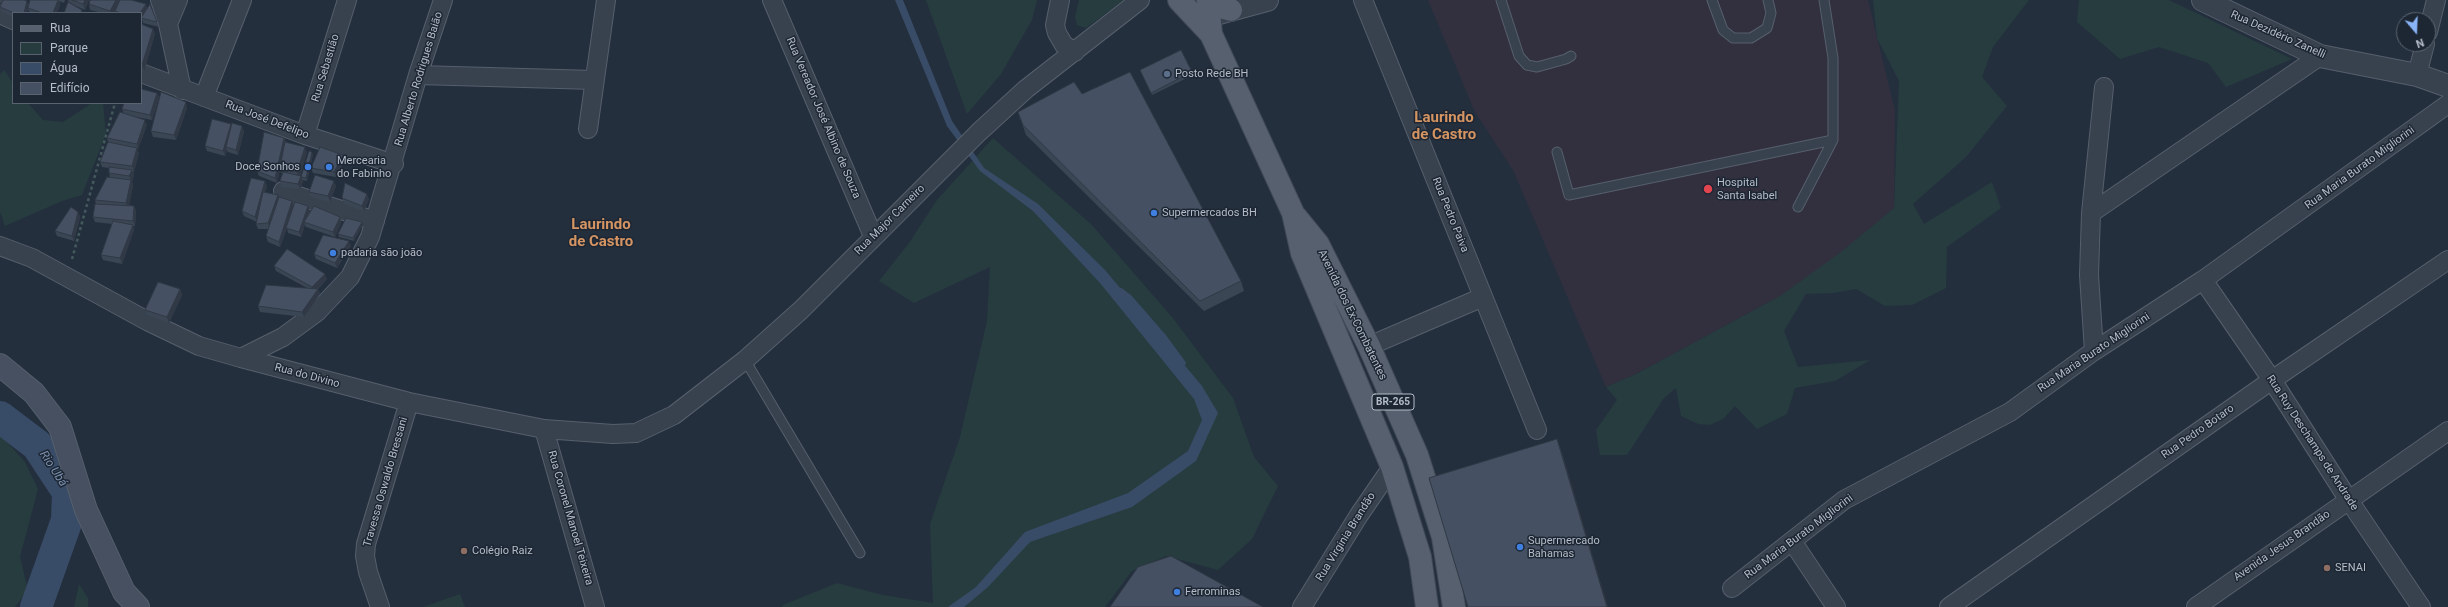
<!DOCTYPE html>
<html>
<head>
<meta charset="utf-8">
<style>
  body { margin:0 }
  #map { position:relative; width:2448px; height:607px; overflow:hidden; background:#242f3e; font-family:Roboto,sans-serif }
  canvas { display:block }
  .legend { position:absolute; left:12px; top:12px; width:130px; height:92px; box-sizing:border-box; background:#1d2633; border:1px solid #59626f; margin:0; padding:5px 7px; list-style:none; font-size:12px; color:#b4bcc9 }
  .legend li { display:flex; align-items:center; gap:8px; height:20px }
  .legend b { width:20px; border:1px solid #59626f }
  .north { position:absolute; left:2396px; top:12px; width:40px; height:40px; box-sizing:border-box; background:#1d2633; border:1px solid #59626f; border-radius:50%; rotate:161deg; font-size:11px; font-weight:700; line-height:16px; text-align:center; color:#b4bcc9 }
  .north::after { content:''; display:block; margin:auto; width:14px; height:18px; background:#8ab4f8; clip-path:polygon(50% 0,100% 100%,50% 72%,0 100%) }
</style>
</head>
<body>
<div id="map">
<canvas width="2448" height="607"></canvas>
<ul class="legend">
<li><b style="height:5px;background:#56606e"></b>Rua</li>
<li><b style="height:11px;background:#263c3f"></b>Parque</li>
<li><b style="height:11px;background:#394c67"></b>Água</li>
<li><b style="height:11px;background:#455162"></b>Edifício</li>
</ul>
<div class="north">N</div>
</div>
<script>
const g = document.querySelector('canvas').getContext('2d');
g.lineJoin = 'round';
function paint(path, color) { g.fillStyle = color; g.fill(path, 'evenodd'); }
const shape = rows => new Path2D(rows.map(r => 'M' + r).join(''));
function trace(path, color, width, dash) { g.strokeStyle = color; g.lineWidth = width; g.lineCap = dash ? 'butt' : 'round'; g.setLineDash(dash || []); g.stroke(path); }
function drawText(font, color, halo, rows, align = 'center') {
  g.font = font + ' Roboto,sans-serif'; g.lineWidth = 3; g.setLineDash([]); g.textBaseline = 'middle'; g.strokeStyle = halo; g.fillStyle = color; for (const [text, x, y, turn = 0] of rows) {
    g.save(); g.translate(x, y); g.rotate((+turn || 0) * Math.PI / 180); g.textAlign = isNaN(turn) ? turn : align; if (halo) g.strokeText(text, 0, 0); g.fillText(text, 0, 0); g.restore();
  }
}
paint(shape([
  [1428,0,1868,0,1895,111,1894,208,1831,261,1780,296,1638,373,1606,387,1513,170,1475,112]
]), '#32303f');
paint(shape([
  [926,0,1037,0,1032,20,1001,74,967,114],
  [1079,0,1124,0,1086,28,1077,25,1075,17],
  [1873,0,2029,0,1993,47,1982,77,2007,106,1966,157,1913,204,1924,224,1992,182,2001,208,1947,247,1946,288,1912,305,1885,306,1856,289,1834,293,1806,294,1784,331,1798,367,1870,360,1835,381,1795,388,1787,414,1757,429,1735,406,1723,419,1710,425,1698,424,1681,416,1676,388,1664,398,1627,455,1600,455,1596,430,1617,400,1606,387,1638,373,1780,296,1841,252,1894,208,1899,81,1877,38],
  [2079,0,2169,0,2292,59,2226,87,2208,63,2159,47,2120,59,2077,22],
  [4,70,13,83,13,103,28,103,43,120,63,122,92,103,103,103,106,134,82,195,62,201,5,226,0,212,0,74],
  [993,138,1092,225,1172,317,1233,398,1254,457,1278,486,1252,539,1218,570,1166,556,1132,571,1105,607,782,607,783,605,837,583,883,595,933,603,930,524,960,437,987,321,990,267,914,303,879,281,909,243,937,200],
  [0,434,25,462,38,489,20,557,28,590,15,607,0,607],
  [79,584,88,598,88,607,74,607],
  [460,594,465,607,423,607]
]), '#263c3f');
paint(shape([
  [895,0,903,0,952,121,984,168,1038,204,1105,270,1202,386,1218,413,1196,461,1132,507,1030,542,988,587,964,607,948,607,976,587,1025,532,1128,493,1188,451,1202,420,1194,399,1100,283,1033,211,980,171,947,126]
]), '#394c67');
trace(shape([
  [1121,291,1130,298,1164,337,1183,363]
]), '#394c67', 5.5);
trace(shape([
  [0,417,37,445,68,492,67,520,36,607]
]), '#394c67', 32);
const service = shape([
  [1501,0,1519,56,1527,65,1537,67,1566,59,1571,56],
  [1712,0,1723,30,1733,38,1751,38,1767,28,1771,13,1768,0],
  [1557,152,1569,195,1833,140],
  [1798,207,1833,140,1833,58,1824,0],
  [745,360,860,553]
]);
const minor = shape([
  [160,0,168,24,182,90],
  [772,0,873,236],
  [1060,0,1055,25,1057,33,1064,45,1075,52],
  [1363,0,1537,430],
  [0,14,13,20],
  [168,24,178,0],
  [2428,32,2436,0],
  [141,73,305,135,394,164],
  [418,75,595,80],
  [2417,75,2425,44],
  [204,97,242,0],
  [588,129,606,0],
  [305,135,347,0],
  [283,191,375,221],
  [2091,213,2320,56],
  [0,246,32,258,149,322,199,346,241,358,409,402,544,429,613,434,636,433,674,415,745,360,801,310,979,132,1026,89,1140,0],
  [2203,280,2272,380,2348,499,2421,607],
  [1369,346,1483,297],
  [2094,351,2089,275,2091,213,2104,87],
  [241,358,283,337,317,312,350,277,370,237,418,75,443,0],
  [544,429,595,607],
  [1792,541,1836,607],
  [1732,588,1844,500,2010,412,2094,351,2203,280,2448,104],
  [380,607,368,572,365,556,366,544,409,402],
  [1302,607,1359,515,1392,467],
  [1949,607,2272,380,2448,260],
  [2196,607,2448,431]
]);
const tertiary = shape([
  [2203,0,2320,56,2417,75,2448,86],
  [1212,15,1267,0]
]);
const secondary = shape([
  [0,365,34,393,60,427,86,510,124,592,138,607]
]);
const primary = shape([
  [1179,0,1211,34,1293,213,1302,253,1392,467,1420,557,1427,607],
  [1208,0,1211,34],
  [1212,0,1217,6,1231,10],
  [1296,217,1318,244,1369,346,1417,455,1443,537,1454,607]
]);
trace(service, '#565f6c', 11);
trace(minor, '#565f6c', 20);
trace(tertiary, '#565f6c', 24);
trace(secondary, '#565f6c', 24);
trace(primary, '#414a57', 24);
trace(shape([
  [72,259,115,103]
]), '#44595c', 2.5, [3, 3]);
trace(service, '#38414e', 9);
trace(minor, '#38414e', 18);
trace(tertiary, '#38414e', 22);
trace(secondary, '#465061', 22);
trace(primary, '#56606e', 22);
paint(shape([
  [0,0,24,0,28,5,30,0,65,0,64,3,59,1,60,5,57,13,30,13,28,9,27,13,13,13,13,17,2,12,0,7,1,3,0,3],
  [68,0,89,0,85,10,76,6,69,2],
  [119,0,120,2,147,8,157,22,159,27,143,23,142,19,141,20,141,13,115,13,115,12,114,13,102,13,90,10,89,4],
  [141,24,153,29,155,34,144,71,141,69],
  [1140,70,1192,72,1193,75,1152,95],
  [157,93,159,98,152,120,131,116,147,125,138,149,137,149,139,153,134,172,133,171,134,175,132,181,133,185,129,205,134,206,136,211,135,226,133,226,134,230,122,264,103,260,101,255,112,224,95,222,93,217,96,204,95,200,110,177,109,173,109,168,102,167,100,162,108,142,107,138,124,114,122,109],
  [1082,94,1241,281,1244,291,1204,311,1026,135,1018,112],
  [187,108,176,140,153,137,151,131],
  [231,124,231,126,244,131,238,155,228,152,227,150,225,156,207,151,205,146],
  [284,138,286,142,307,152,300,176,301,176,303,182,300,189,282,187,280,181,283,173,281,173,280,170,277,183,259,176,257,171],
  [313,154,307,181,302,180,301,177],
  [343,155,345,160,336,177,313,173,311,168],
  [265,181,267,187,265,192,278,195,279,198,294,205,310,212,340,217,341,223,335,237,306,227,305,225,301,237,288,233,287,228,280,247,268,242,266,236,269,229,258,229,256,224,257,222,244,216,242,211],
  [336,186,330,202,311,197,309,192],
  [342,198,369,199,364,211,344,204],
  [78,212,80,217,74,241,57,236,55,231],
  [362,222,363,225,354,241,339,237,338,234],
  [351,246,337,268,316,259,314,254],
  [274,266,327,279,318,289,320,294,304,317,260,312,258,306,307,288,276,271],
  [180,289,182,295,169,323,147,315,145,310]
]), '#3b4654');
paint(shape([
  [58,0,60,5,57,13,53,13],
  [85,0,89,0,85,10,83,4],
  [116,0,119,0,120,2,114,13,111,13,110,11],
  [27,1,29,7,28,8,28,9,27,13,24,13],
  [146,4,148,10,141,18,142,19,141,20,141,13,140,13],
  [153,29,155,34,144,71,142,65],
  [157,93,159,98,152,120,150,115],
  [186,102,187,108,176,140,174,135],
  [145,120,147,125,138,149,137,144],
  [231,124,233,129,226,147,227,150,225,156,223,151],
  [242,126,244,131,238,155,236,150],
  [284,138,286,143,280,167,280,170,277,183,275,178],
  [305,147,307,152,299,178,297,172],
  [137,148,139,153,134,172,132,166],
  [312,152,313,154,307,181,306,178],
  [343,155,345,160,336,177,334,172],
  [132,170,134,175,132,181,133,185,128,209,126,203,131,181,129,176],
  [301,176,303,182,300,189,298,184],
  [265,181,267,187,257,222,255,217],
  [334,181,336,186,330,202,328,196],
  [367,194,369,199,364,211,362,206],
  [278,195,280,200,270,229,268,223],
  [292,201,294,206,280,247,279,242],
  [134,206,136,211,135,226,133,221],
  [308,206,310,212,304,222,305,225,301,237,299,232],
  [78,212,80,217,74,241,72,236],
  [340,217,341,223,335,237,333,232],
  [362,222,363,225,354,241,353,238],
  [133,225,134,230,122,264,120,258],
  [349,241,351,246,337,268,335,263],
  [325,274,327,279,314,292,312,287],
  [180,289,182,295,169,323,167,317],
  [318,289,320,294,304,317,302,312],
  [1557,439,1561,449,1608,607,1607,607]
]), '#303945');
const building = shape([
  [3,0,24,0,27,1,24,13,14,13,0,7,3,0],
  [30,0,58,0,53,13,42,13,28,8,30,0],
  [72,0,85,0,83,4,72,0],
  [90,0,116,0,110,11,89,4,90,0],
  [120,0,131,0,146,4,140,13,121,13,115,11,120,0],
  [68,2,82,10,81,13,64,13,68,2],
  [150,4,157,22,141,18,150,4],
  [141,24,153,29,142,65,141,65,141,24],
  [1181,50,1192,72,1151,93,1140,70,1181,50],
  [1130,72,1241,281,1200,301,1023,125,1018,112,1074,82,1082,94,1130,72],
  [141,89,157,93,150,115,122,109,124,103,141,103,141,89],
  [161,92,186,102,174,135,151,131,161,92],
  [120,112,145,120,137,144,107,138,120,112],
  [212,119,231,124,223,151,205,146,212,119],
  [232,123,242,126,236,150,226,147,232,123],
  [264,132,284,138,275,178,257,171,264,132],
  [108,142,137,148,132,166,100,162,108,142],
  [285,142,305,147,297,172,280,167,285,142],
  [320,147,343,155,334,172,311,168,320,147],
  [309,151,312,152,306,178,301,177,309,151],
  [109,167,132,170,129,176,109,173,109,167],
  [283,172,301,176,298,184,280,181,283,172],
  [315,175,334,181,328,196,309,192,315,175],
  [107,177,131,180,126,203,95,200,107,177],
  [251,178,265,181,255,217,242,211,251,178],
  [345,183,367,194,362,206,342,198,345,183],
  [263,192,278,195,268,223,256,224,263,192],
  [279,197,292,201,279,242,266,236,279,197],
  [295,202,308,206,299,232,286,228,295,202],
  [95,204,134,206,133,221,93,217,95,204],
  [314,206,340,217,333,232,304,222,314,206],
  [71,207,78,212,72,236,55,231,71,207],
  [346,218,362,222,353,238,338,234,346,218],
  [113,221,133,225,120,258,101,255,113,221],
  [323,235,349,241,335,263,314,254,323,235],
  [287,249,325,274,312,287,274,266,287,249],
  [158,282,180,289,167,317,145,310,158,282],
  [266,285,318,289,302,312,258,306,266,285],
  [1557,439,1607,607,1468,607,1429,478,1557,439],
  [1171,556,1263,607,1110,607,1138,567,1171,556]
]);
paint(building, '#455162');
trace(building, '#303945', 1);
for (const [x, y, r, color] of [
  [1167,74,4,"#5c6f8a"],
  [308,167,4,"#3f7fe0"],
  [329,167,4,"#3f7fe0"],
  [1708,189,5,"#e0444e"],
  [1154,213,4,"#3f7fe0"],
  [333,253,4,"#3f7fe0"],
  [1520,547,4,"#3f7fe0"],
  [464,551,4,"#8d6e63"],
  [2327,568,4,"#8d6e63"],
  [1177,592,4,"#3f7fe0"]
]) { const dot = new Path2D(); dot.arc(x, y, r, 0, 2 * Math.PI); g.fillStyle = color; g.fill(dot); trace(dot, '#1d2633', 1.5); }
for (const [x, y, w] of [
  [1393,402,42]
]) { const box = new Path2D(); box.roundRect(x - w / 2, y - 8, w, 16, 3); g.fillStyle = '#1d2633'; g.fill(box); trace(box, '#b4bcc9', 1); }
drawText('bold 10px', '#b4bcc9', null, [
  ["BR-265",1393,402]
]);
drawText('11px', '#b4bcc9', '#1d2633', [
  ["Rua Dezidério Zanelli",2278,35,24],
  ["Rua Sebastião",326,68,-73],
  ["Rua Alberto Rodrigues Baião",419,79,-73],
  ["Rua Vereador José Albino de Souza",823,118,67],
  ["Rua José Defelipo",267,120,21],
  ["Rua Maria Burato Migliorini",2360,168,-36],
  ["Rua Pedro Paiva",1450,215,68],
  ["Rua Major Carneiro",890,220,-45],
  ["Avenida dos Ex-Combatentes",1352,315,64],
  ["Rua Maria Burato Migliorini",2094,353,-34],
  ["Rua do Divino",307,376,15],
  ["Rua Pedro Botaro",2198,432,-35],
  ["Rua Ruy Deschamps de Andrade",2312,443,57],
  ["Travessa Oswaldo Bressani",386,482,-74],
  ["Rua Coronel Manoel Teixeira",570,518,74],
  ["Rua Virginia Brandão",1346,537,-58],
  ["Rua Maria Burato Migliorini",1799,537,-37],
  ["Avenida Jesus Brandão",2282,546,-35]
]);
drawText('11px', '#b4bcc9', '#1d2633', [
  ["Posto Rede BH",1175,74],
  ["Mercearia",337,161],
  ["do Fabinho",337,174],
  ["Doce Sonhos",300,167,"right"],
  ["Hospital",1717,183],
  ["Santa Isabel",1717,196],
  ["Supermercados BH",1162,213],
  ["padaria são joão",341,253],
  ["Supermercado",1528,541],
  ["Bahamas",1528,554],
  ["Colégio Raiz",472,551],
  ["SENAI",2335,568],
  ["Ferrominas",1185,592]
], 'left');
drawText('italic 12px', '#7c92b1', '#1d2633', [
  ["Rio Ubá",53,469,57]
]);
drawText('bold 15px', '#d59563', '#1d2633', [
  ["Laurindo",1444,118],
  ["de Castro",1444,135],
  ["Laurindo",601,225],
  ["de Castro",601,242]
]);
</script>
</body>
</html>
